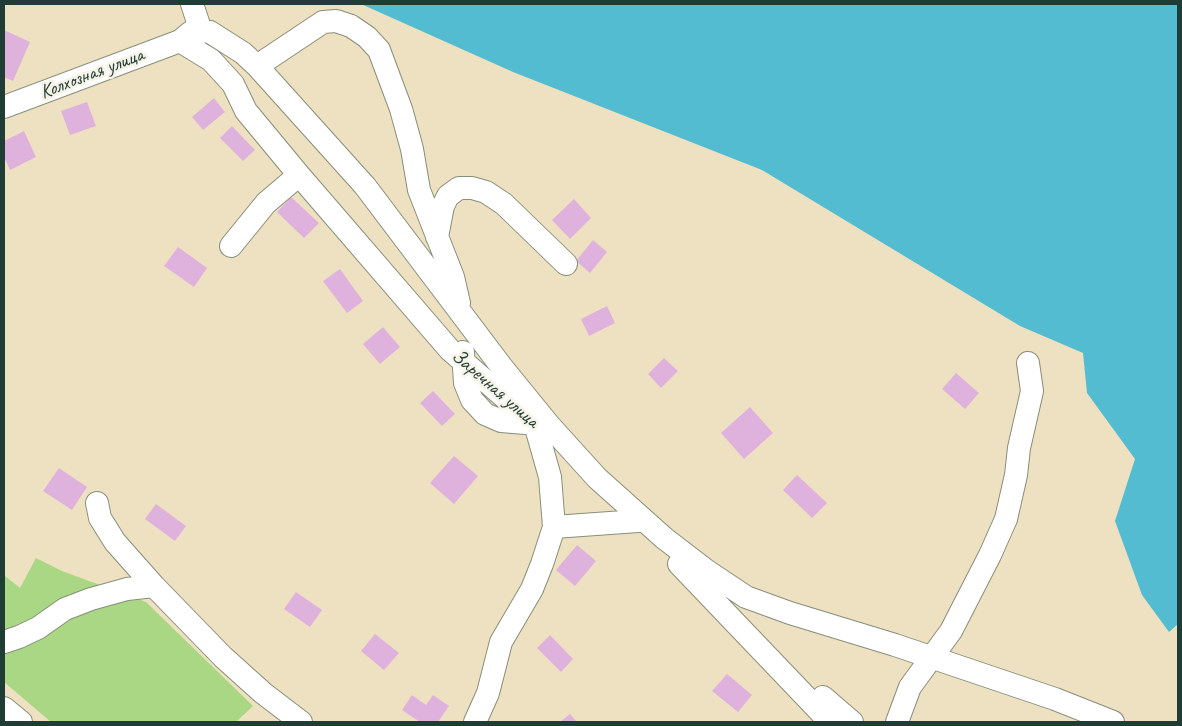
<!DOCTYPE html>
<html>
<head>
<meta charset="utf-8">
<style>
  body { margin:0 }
  #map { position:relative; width:1182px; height:726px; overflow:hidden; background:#eee1c1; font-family:Caveat,sans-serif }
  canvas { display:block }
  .frame { position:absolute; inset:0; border:5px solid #1f3d34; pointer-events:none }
</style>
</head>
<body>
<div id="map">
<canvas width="1182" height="726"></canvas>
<div class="frame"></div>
</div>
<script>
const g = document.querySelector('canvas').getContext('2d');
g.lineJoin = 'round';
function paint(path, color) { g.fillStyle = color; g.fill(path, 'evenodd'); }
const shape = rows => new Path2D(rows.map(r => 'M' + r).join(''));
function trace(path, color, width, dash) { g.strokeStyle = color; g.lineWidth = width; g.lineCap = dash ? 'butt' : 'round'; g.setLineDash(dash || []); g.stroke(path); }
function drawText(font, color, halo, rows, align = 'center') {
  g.font = font + ' Caveat,sans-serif'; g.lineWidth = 5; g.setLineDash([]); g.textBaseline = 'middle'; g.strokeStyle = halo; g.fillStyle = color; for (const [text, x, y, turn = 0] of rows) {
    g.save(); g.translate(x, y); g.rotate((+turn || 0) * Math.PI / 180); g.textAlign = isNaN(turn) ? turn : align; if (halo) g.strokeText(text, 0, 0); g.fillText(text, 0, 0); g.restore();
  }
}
paint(shape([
  [36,558,62,571,146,602,253,706,236,722,51,722,4,682,4,575,20,588]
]), '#aad784');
paint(shape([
  [361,4,1178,4,1178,624,1169,632,1142,595,1115,521,1135,459,1087,393,1083,353,1020,326,762,170,513,72]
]), '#54bcd1');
paint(shape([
  [4,30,30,42,13,81,4,77],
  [214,98,225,112,203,130,192,117],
  [87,102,96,126,70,135,61,111],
  [232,126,255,150,243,161,220,138],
  [24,131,36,157,10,170,4,157,4,141],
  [291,197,319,223,304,238,277,212],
  [574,199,591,218,570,239,552,220],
  [593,240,607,252,590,273,576,261],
  [178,247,207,268,194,287,164,266],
  [340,269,363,301,347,313,323,281],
  [607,306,615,323,589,336,581,319],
  [383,327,400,347,380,364,363,344],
  [664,358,678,371,661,388,648,374],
  [956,373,979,393,965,409,942,389],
  [433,391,455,414,442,426,420,403],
  [750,407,773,433,744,459,721,433],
  [454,456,478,476,454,504,430,483],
  [59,468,87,487,72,510,43,491],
  [797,475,827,503,812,518,783,490],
  [156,504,186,526,175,541,145,519],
  [577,545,596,561,575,586,556,570],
  [296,592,322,610,310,627,284,609],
  [375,634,399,653,384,670,361,651],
  [550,635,573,659,561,672,537,648],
  [727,674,752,695,738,712,712,691],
  [412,695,426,705,433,695,449,706,438,722,420,722,402,710],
  [570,714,577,722,560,722]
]), '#dfb2dd');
const minor = shape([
  [192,4,201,31],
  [180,41,211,60,233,84,246,111,299,175,450,350,534,423],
  [257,66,323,22,336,21,351,26,367,37,379,50,401,109,412,149,419,190,453,277,459,303],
  [4,107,180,41,191,32,201,31,210,32,243,53,257,66,365,186,501,366,549,425,597,478,664,538,707,571,746,597,790,613,895,645,1055,699,1113,722],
  [437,237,443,206,448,196,459,188,472,188,486,192,504,204,566,264],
  [231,246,266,203,299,175],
  [463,352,465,383,472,400,485,414,501,421,538,424],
  [97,503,100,518,115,542,154,586],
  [554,527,638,521],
  [679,564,830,722],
  [4,642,19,637,38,628,65,609,91,599,127,589,154,586,223,657,263,693,301,722],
  [823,697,852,722],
  [4,708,21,722],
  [475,722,488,693,501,642,532,589,542,564,554,527,550,477,535,424],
  [897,722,910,687,951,631,990,555,1006,519,1016,475,1019,448,1032,391,1028,363]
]);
trace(minor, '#868f7a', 24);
trace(minor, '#fff', 22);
drawText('20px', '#1f3d34', '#f7f3e8', [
  ["Колхозная улица",92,74,-21],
  ["Заречная улица",495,389,41]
]);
</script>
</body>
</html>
